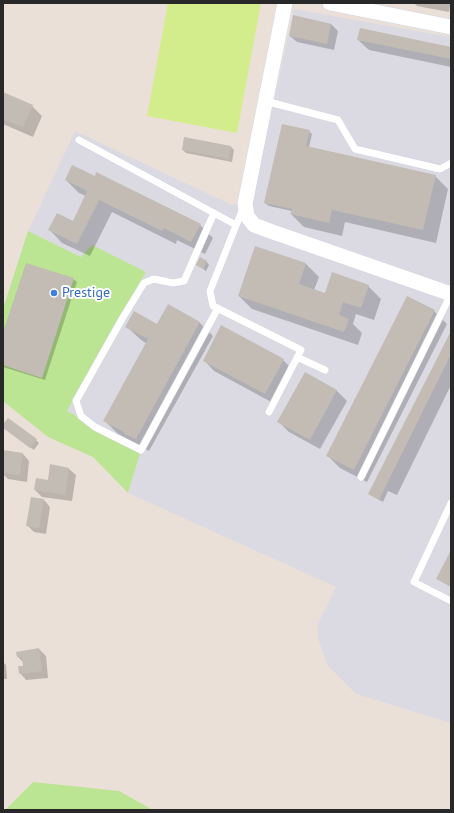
<!DOCTYPE html>
<html>
<head>
<meta charset="utf-8">
<style>
  body { margin:0 }
  #map { position:relative; width:454px; height:813px; overflow:hidden; background:#ebe0d8; font-family:"PT Sans",sans-serif }
  canvas { display:block }
  .frame { position:absolute; inset:0; border:4px solid #282828; pointer-events:none }
</style>
</head>
<body>
<div id="map">
<canvas width="454" height="813"></canvas>
<div class="frame"></div>
</div>
<script>
const g = document.querySelector('canvas').getContext('2d');
g.lineJoin = 'round';
function paint(path, color) { g.fillStyle = color; g.fill(path, 'evenodd'); }
const shape = rows => new Path2D(rows.map(r => 'M' + r).join(''));
function trace(path, color, width, dash) { g.strokeStyle = color; g.lineWidth = width; g.lineCap = dash ? 'butt' : 'round'; g.setLineDash(dash || []); g.stroke(path); }
function drawText(font, color, halo, rows, align = 'center') {
  g.font = font + ' "PT Sans",sans-serif'; g.lineWidth = 4; g.setLineDash([]); g.textBaseline = 'middle'; g.strokeStyle = halo; g.fillStyle = color; for (const [text, x, y, turn = 0] of rows) {
    g.save(); g.translate(x, y); g.rotate((+turn || 0) * Math.PI / 180); g.textAlign = isNaN(turn) ? turn : align; if (halo) g.strokeText(text, 0, 0); g.fillText(text, 0, 0); g.restore();
  }
}
paint(shape([
  [294,9,451,37,451,723,356,694,328,666,318,639,317,625,336,587,128,493,141,450,67,411,146,272,81,257,28,231,75,131,232,205,253,198]
]), '#dbdae3');
paint(shape([
  [28,231,81,257,92,245,146,272,67,411,141,450,128,493,93,457,48,437,3,401,3,309],
  [33,782,119,791,153,810,5,810]
]), '#bbe592');
paint(shape([
  [168,3,261,3,237,133,147,116]
]), '#d3ed8c');
paint(shape([
  [414,3,451,3,449,12,417,6],
  [294,16,331,24,338,31,334,50,297,42,290,36],
  [358,40,451,48,451,67,369,50],
  [3,93,32,106,42,116,33,137,3,124],
  [309,131,312,134,309,147,435,176,448,189,436,243,345,222,342,236,304,227,291,214,292,211,269,206,265,203],
  [185,138,231,147,234,150,232,162,186,153,183,150],
  [66,180,200,225,213,238,205,254,177,240,176,244,112,212,90,256,62,243,49,229,73,223,86,196,79,193],
  [256,247,306,264,319,277,314,290,326,294,368,286,381,299,374,320,356,314,353,324,362,333,358,345,252,309,239,296],
  [206,261,209,265,206,271,198,265],
  [73,279,77,282,45,380,3,367,3,335],
  [168,306,200,323,213,336,149,451,118,434,105,421,147,344,140,339,126,326,157,325],
  [434,311,447,324,367,482,340,468,327,455],
  [451,334,451,385,397,495,388,491,383,502,369,494],
  [204,360,283,360,293,370,275,404,214,371],
  [305,374,337,391,347,401,320,449,289,432,279,422],
  [7,430,36,440,39,443,34,450],
  [23,454,29,461,27,482,8,479,3,474,3,456],
  [51,466,69,469,76,475,72,501,42,497,35,490,48,481],
  [44,500,50,507,46,534,34,532,27,525],
  [39,649,46,656,48,678,26,680,20,673,24,666,24,663,18,657],
  [3,662,6,665,7,679,3,679]
]), '#0003');
paint(shape([
  [293,15,331,24,327,44,289,36],
  [360,28,451,47,451,59,357,40],
  [3,92,33,105,23,127,3,119],
  [282,124,310,130,306,146,436,175,423,230,332,210,329,223,290,214,292,209,264,203],
  [184,137,231,146,229,159,182,150],
  [72,165,95,176,96,172,201,224,191,242,164,228,162,231,99,200,77,244,48,230,57,213,73,221,87,191,65,180],
  [255,246,306,263,299,284,325,293,332,272,369,285,361,308,343,302,339,315,349,319,344,332,238,296],
  [200,257,207,261,203,269,196,265],
  [26,263,74,278,42,378,3,365,3,332],
  [407,296,435,310,354,470,326,456],
  [168,304,200,322,136,439,124,434,124,432,103,421,148,339,125,327,134,311,157,324],
  [221,325,284,359,265,394,203,361],
  [451,331,451,354,379,500,368,494],
  [305,372,337,390,310,440,277,422],
  [8,418,37,439,30,448,3,428,3,424],
  [3,450,23,453,20,475,3,473],
  [50,464,69,468,65,495,34,490,36,478,48,480],
  [31,497,44,499,39,528,26,526],
  [451,550,451,587,436,579],
  [39,648,42,671,19,674,18,666,23,666,22,657,17,657,16,652]
]), '#c2bcb4');
const lane = shape([
  [265,101,338,120,355,149,440,169,451,163],
  [79,140,236,225],
  [243,208,210,291,213,306,301,350,269,412],
  [214,213,184,281,173,283,154,279,144,283,122,319,76,401,81,416,95,427,141,450,218,308],
  [297,357,325,370],
  [361,477,451,294],
  [451,503,414,582,451,601]
]);
const street = shape([
  [285,3,245,204,247,216,254,225,270,231,451,294],
  [330,3,451,27]
]);
trace(lane, '#ced5e2', 8);
trace(street, '#ced5e2', 16);
trace(lane, '#fff', 7);
trace(street, '#fff', 15);
for (const [x, y, r, color] of [
  [54,293,4,"#3f7fe0"]
]) { const dot = new Path2D(); dot.arc(x, y, r, 0, 2 * Math.PI); g.fillStyle = color; g.fill(dot); trace(dot, '#fff', 1.5); }
drawText('14px', '#366cbe', '#fff', [
  ["Prestige",62,293]
], 'left');
</script>
</body>
</html>
